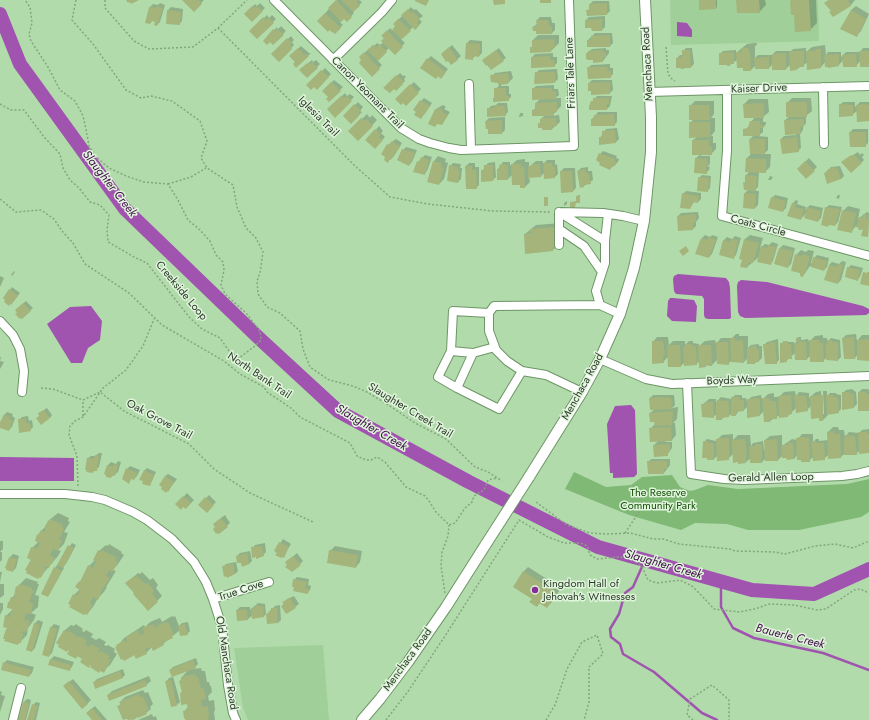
<!DOCTYPE html>
<html>
<head>
<meta charset="utf-8">
<style>
  body { margin:0 }
  canvas { display:block; background:#b1dbaa }
</style>
</head>
<body>
<canvas width="869" height="720"></canvas>
<script>
const g = document.querySelector('canvas').getContext('2d');
g.lineJoin = 'round';
function paint(path, color) { g.fillStyle = color; g.fill(path, 'evenodd'); }
const shape = rows => new Path2D(rows.map(r => 'M' + r).join(''));
function trace(path, color, width, dash) { g.strokeStyle = color; g.lineWidth = width; g.lineCap = dash ? 'butt' : 'round'; g.setLineDash(dash || []); g.stroke(path); }
function drawText(font, color, halo, rows, align = 'center') {
  g.font = font + ' Jost,sans-serif'; g.lineWidth = 3; g.setLineDash([]); g.textBaseline = 'middle'; g.strokeStyle = halo; g.fillStyle = color; for (const [text, x, y, turn = 0] of rows) {
    g.save(); g.translate(x, y); g.rotate((+turn || 0) * Math.PI / 180); g.textAlign = isNaN(turn) ? turn : align; if (halo) g.strokeText(text, 0, 0); g.fillText(text, 0, 0); g.restore();
  }
}
paint(shape([
  [670,0,818,0,819,41,671,45],
  [323,645,329,720,248,720,243,708,234,648]
]), '#a1cf99');
paint(shape([
  [574,472,606,487,631,485,642,477,672,475,680,487,690,491,695,490,708,485,738,489,847,484,869,479,869,512,861,517,799,530,748,530,727,524,695,523,681,530,629,515,565,489]
]), '#80b876');
paint(shape([
  [677,22,687,23,692,30,692,37,677,36],
  [678,274,726,278,729,282,730,288,731,318,729,319,708,319,705,318,704,315,704,299,702,296,676,294,674,291,673,279,674,276],
  [741,280,767,282,863,306,869,309,869,313,866,315,745,318,740,316,738,312,737,286,738,282],
  [670,298,673,298,694,300,697,306,696,322,672,321,667,316,668,301],
  [91,306,102,321,100,340,88,348,82,363,71,363,47,324,70,307],
  [631,405,635,410,637,474,634,477,613,478,613,473,610,473,607,424,615,406],
  [0,457,74,458,74,481,0,481]
]), '#a153b0');
paint(shape([
  [184,0,204,0,194,11],
  [337,0,359,0,362,2,353,12,354,13,347,21,344,18,340,22,343,25,335,32,318,21],
  [700,0,717,0,717,7,716,8],
  [737,0,765,0,766,5,759,12],
  [792,0,816,0,817,23,810,30,791,1],
  [829,0,855,0,851,5,833,16,832,11,825,3],
  [593,1,609,1,610,11,607,14,588,10,590,8,590,4],
  [160,3,165,5,160,22,157,25,157,21,153,20,150,23,150,7,153,4,158,5],
  [260,3,265,8,252,21,245,14,255,4,257,6],
  [856,6,869,14,861,31,856,36,851,10],
  [171,7,183,9,182,21,179,24,168,10],
  [411,7,414,10,416,9,423,16,419,19,422,22,415,29,413,27,401,39,405,43,395,53,389,48,377,60,382,65,372,75,360,57,373,45,374,46,377,43,380,45,384,42,386,38,383,36,390,28,393,31,396,26,394,24],
  [267,15,269,18,272,15,276,19,257,37,251,31],
  [605,16,605,27,602,30,586,20,589,17],
  [540,17,551,17,552,23,555,23,555,30,552,33,533,27,537,24,537,20],
  [281,26,286,31,273,44,270,41,264,41,277,27,278,29],
  [595,33,612,33,613,43,610,46,588,40],
  [538,35,559,35,559,43,551,51,531,48,533,46,533,40],
  [291,36,294,40,292,42,294,45,279,61,272,54],
  [470,40,482,41,482,53,479,56,476,55,472,59,467,43],
  [754,43,757,43,757,45,755,46,755,58,758,55,772,55,776,51,789,51,789,53,793,49,806,48,806,52,812,47,825,45,826,55,828,52,841,52,841,57,846,52,860,52,863,48,869,48,869,67,860,61,856,66,843,60,839,65,825,62,821,67,808,62,797,69,791,70,790,65,786,69,773,69,773,64,769,68,756,65,751,70,744,67,737,60,730,65,720,54,723,51,736,50,736,53,747,44],
  [452,45,461,56,452,64,442,54],
  [301,46,309,53,311,53,296,67,296,62,290,56],
  [499,48,506,58,503,60,487,57],
  [606,48,606,50,609,50,609,53,603,61,594,59,587,53,592,49],
  [686,48,692,48,694,64,691,67,685,67,684,68,677,58,680,55,683,55,683,51],
  [553,53,553,57,557,57,557,63,554,66,532,57,535,54],
  [431,56,448,69,444,74,428,59],
  [312,60,313,62,316,60,320,64,307,77,301,70],
  [610,64,610,68,613,68,613,74,610,77,588,68,591,65],
  [325,68,331,74,317,89,314,85,308,85],
  [557,69,558,79,555,82,536,73,539,70],
  [511,71,513,78,508,83,501,84,501,86,509,86,509,94,511,94,511,97,508,100,495,97,495,89,499,86,499,82,492,76,495,73],
  [400,73,403,76,404,75,406,77,404,79,405,81,396,90,394,88,385,87],
  [334,80,343,87,329,101,329,97,323,91],
  [592,80,612,80,613,90,610,93,592,90,589,83],
  [414,82,421,89,406,104,396,99],
  [554,85,554,89,558,89,559,95,555,98,561,98,561,106,552,116,559,115,560,122,552,129,539,127,541,119,545,115,533,110,536,108,536,103,541,98,533,89,536,86],
  [345,93,347,96,350,94,354,97,335,116,329,109],
  [597,96,612,96,610,106,607,109,592,102],
  [424,98,432,103,424,115,421,101],
  [792,98,811,98,812,111,806,116,806,123,803,127,803,130,800,134,801,148,798,151,781,139,784,136,796,135,785,120,790,116,787,103],
  [749,99,768,99,769,112,763,117,763,122,766,122,766,124,763,128,763,132,758,136,768,137,768,150,764,154,771,154,770,167,765,172,759,172,758,187,754,191,759,191,758,205,755,208,745,193,749,189,744,183,746,181,746,175,750,171,747,158,752,153,750,139,754,135,744,130,750,126,751,122,755,117,745,117,744,104],
  [695,101,714,101,714,114,711,118,715,118,715,131,711,136,713,136,713,143,716,143,716,149,711,154,701,154,701,156,710,156,710,163,708,167,710,167,709,170,706,173,696,158,701,154,693,140,697,137,690,123,694,119,690,106],
  [358,102,363,107,360,111,362,112,351,123,344,116],
  [843,102,855,102,855,107,860,102,869,102,869,120,857,111,852,115,840,105],
  [498,103,507,103,508,112,505,115,488,109,491,106,496,105],
  [443,105,446,107,444,109,450,112,442,124,436,109],
  [598,112,617,112,617,122,614,125,592,119],
  [520,113,523,113,523,116,519,117],
  [367,114,370,118,372,115,377,120,358,140,350,131],
  [505,117,505,130,502,133,486,121,489,118],
  [379,126,383,131,381,133,385,137,378,145,367,140],
  [617,128,619,139,616,142,600,138,606,129],
  [853,129,868,129,868,143,865,146,850,132],
  [396,139,402,143,394,156,388,161,388,145],
  [406,147,417,150,412,162,409,165,403,150],
  [603,151,617,156,616,158,619,159,618,162,610,169,600,154],
  [858,152,860,155,862,153,864,155,862,157,864,160,861,163,845,160],
  [425,155,432,157,427,171,424,174,418,162],
  [438,156,446,159,445,162,448,163,444,179,439,184,428,181,434,161],
  [809,158,817,167,806,177,798,169],
  [525,159,525,162,529,162,529,167,536,161,543,161,543,164,547,160,555,160,555,165,557,164,558,174,555,177,545,178,545,172,541,176,529,177,530,182,525,187,521,184,513,174,508,179,498,179,498,169,503,162,510,162,510,166,517,160],
  [495,162,496,177,493,180,482,171,488,163],
  [453,163,461,164,460,168,462,168,461,179,458,182,450,166],
  [469,163,475,163,475,167,479,167,479,185,476,188,466,166],
  [840,166,844,176,841,179,825,173,831,167],
  [588,167,588,171,592,171,593,180,584,186,578,171,581,168],
  [564,168,575,168,576,188,573,191,561,171],
  [702,175,711,176,710,188,707,191,699,178],
  [770,176,773,177,771,180,768,180],
  [686,191,701,193,701,199,698,202,694,202,690,208,683,194],
  [578,195,580,195,580,201,576,202,575,207,571,202,577,201],
  [775,195,788,198,786,208,783,211,772,198],
  [838,195,840,195,839,199,836,198],
  [796,200,798,201,797,204,806,207,805,210,810,205,823,208,821,218,818,221,806,213,801,219,789,215,793,203],
  [567,201,567,204,564,206,564,203],
  [829,205,842,207,838,222,835,225,830,224,828,226,826,208],
  [848,206,860,209,858,219,867,212,869,213,868,236,865,226,860,227,856,226,851,232,843,211],
  [698,212,699,218,696,222,696,226,693,229,678,216,681,213],
  [561,223,558,246,553,250,525,234,536,225],
  [705,235,710,237,712,235,718,237,712,254,709,257,702,238],
  [750,235,763,238,760,248,765,244,769,245,772,242,778,244,773,261,770,264,760,256,747,267,743,259,745,239],
  [735,236,741,238,736,255,733,258,724,240,727,237,732,239],
  [783,245,795,248,791,264,788,267,780,248],
  [801,250,806,252,808,250,814,251,811,263,813,264,814,258,817,255,829,258,827,267,824,270,810,266,803,276,796,255],
  [842,261,846,262,841,280,838,283,829,265,832,262,839,264],
  [851,265,863,268,860,277,857,280,848,268],
  [14,271,15,272,12,276,11,275],
  [0,276,4,278,0,287],
  [12,287,20,293,11,304,10,303,10,290],
  [26,301,33,308,22,318,16,310],
  [736,334,739,334,739,336,748,336,748,348,751,345,759,344,759,346,762,346,762,358,759,361,755,363,748,358,744,362,731,361,728,364,718,359,712,365,707,365,706,366,700,361,696,364,685,362,681,366,669,356,663,362,653,342,657,337,668,337,669,345,673,341,685,341,685,345,689,341,693,341,693,343,699,344,699,346,705,341,715,340,716,344,721,338,732,338],
  [856,334,857,341,862,335,869,335,869,360,858,354,855,358,843,338,846,335],
  [823,335,823,338,827,338,827,342,831,338,840,340,841,357,838,360,827,359,827,357,823,361,811,355,807,359,795,353,786,361,781,344,784,341,783,342,794,342,794,344,797,341,798,337,801,337,801,340,808,339,809,342,815,336],
  [778,339,779,360,776,363,764,345,767,342],
  [0,357,1,357,0,361,4,362,0,369],
  [852,389,856,392,857,404,854,407,843,393,846,390],
  [862,389,868,389,869,390,869,410,859,392],
  [795,391,796,396,799,392,809,393,809,398,816,392,821,391,822,414,824,414,823,391,827,391,827,396,830,393,836,393,836,394,841,395,841,409,838,412,828,414,828,415,823,420,820,420,820,417,811,406,807,410,796,408,788,416,780,415,770,421,764,421,764,411,760,415,748,406,744,410,739,410,736,415,732,413,729,416,724,417,722,419,717,414,713,417,702,405,709,399,716,399,716,402,721,397,731,399,735,395,742,395,742,398,746,398,747,402,751,397,761,395,762,400,768,394,774,393,774,397,779,397,784,392],
  [653,395,674,395,675,405,672,408,678,407,677,419,673,423,675,423,676,435,672,440,665,440,665,442,672,442,672,448,667,455,655,456,654,445,659,440,650,429,656,423,650,413,655,409,650,398],
  [47,408,52,415,50,418,40,416,39,413],
  [7,412,13,414,12,416,15,418,12,427,9,430,0,427,3,416],
  [28,416,29,421,32,420,33,427,30,430,19,420,22,417],
  [833,427,838,427,839,430,844,430,845,437,849,432,859,433,862,430,869,429,869,451,860,450,856,454,845,453,841,457,829,454,824,459,814,456,809,461,797,455,794,459,783,455,778,460,766,458,762,462,751,458,746,462,734,453,728,459,718,455,714,459,704,442,707,439,716,441,722,435,733,434,733,440,738,435,750,435,751,446,753,443,763,441,764,450,766,449,765,440,770,436,782,435,782,446,792,439,797,440,802,434,813,434,813,442,816,439,819,439,819,441,828,440,828,432],
  [99,453,102,453,99,467,93,472,88,458,91,456,95,456],
  [651,459,670,459,670,465,664,473,648,462],
  [118,461,121,462,118,472,111,477,108,465,111,462,116,464],
  [130,466,140,470,137,476,134,479,132,478,129,482,127,469],
  [147,468,156,472,152,481,149,484,144,481,144,471],
  [168,474,177,479,168,491,165,476],
  [187,493,194,500,186,508,177,504],
  [209,495,216,502,207,511,200,505],
  [58,513,69,518,68,521,70,522,64,532,68,533,64,544,58,550,61,551,58,556,41,576,32,559,32,548,39,541,41,531,46,526,48,521],
  [225,515,230,523,219,533,216,527,217,521],
  [283,539,291,544,283,556,275,551],
  [0,541,3,541,3,549,0,552],
  [72,543,76,545,66,564,63,567,64,568,50,593,47,596,55,568],
  [265,543,266,552,263,555,252,548,255,545],
  [109,544,122,552,121,553,124,555,118,564,113,570,116,571,106,587,107,587,104,592,98,598,93,607,87,614,74,595,80,589,80,582,89,566,95,560,99,551,106,545,108,546],
  [335,546,362,551,360,562,356,567,330,551],
  [250,551,252,561,249,564,242,566,241,561,237,556,240,553],
  [0,552,2,552,2,560,0,562],
  [297,553,303,561,300,564,289,565,289,560],
  [13,554,19,556,16,568,13,571,10,557],
  [236,562,238,571,235,574,223,567,226,564],
  [528,567,561,588,552,602,547,607,540,603,537,606,533,598,523,572],
  [0,572,2,572,0,582],
  [142,572,150,580,153,578,158,585,156,588,162,596,148,610,135,593,131,579,138,573,140,574],
  [297,577,309,579,308,585,311,586,310,590,307,593,294,580],
  [26,578,38,582,37,584,39,584,35,595,39,596,38,607,31,613,36,615,34,620,28,628,27,635,20,642,9,627,6,616,13,609,12,598,15,594,17,587],
  [0,584,4,584,4,595,0,598],
  [294,596,299,604,286,613,282,606,287,599],
  [0,603,3,603,3,609,0,615],
  [258,603,265,604,266,614,263,617,253,615,248,619,238,620,237,610,240,607,250,607,250,610],
  [280,605,281,620,278,623,267,614,275,606],
  [172,616,173,617,175,616,179,626,182,623,188,622,190,631,187,634,180,630,163,644,152,647,146,653,134,654,118,646,124,638,144,625,145,627,150,622,160,618,162,622],
  [38,620,43,622,35,648,32,651,27,650,35,623],
  [54,624,60,626,52,653,49,656,51,627],
  [76,624,83,629,82,631,84,632,86,630,93,634,91,637,96,640,99,638,106,642,104,645,106,646,108,645,115,649,114,652,117,654,110,665,103,671,78,656,75,658,70,651,64,631,71,625,74,626],
  [54,656,74,662,72,667,69,670,49,664,51,659],
  [196,658,198,664,193,669,201,668,202,671,205,671,207,682,209,682,210,686,211,686,212,692,208,696,209,701,214,700,215,710,214,712,215,720,186,720,184,712,188,707,187,702,181,693,182,691,182,677,189,669,173,676,180,702,177,705,166,682,169,678,173,677,170,670,173,667],
  [7,660,34,667,32,673,29,676,4,663],
  [123,669,125,675,122,678,94,682,97,679],
  [149,676,151,681,146,685,108,695,112,691],
  [73,679,91,700,83,708,68,683],
  [143,690,145,693,148,692,153,704,150,707,151,709,146,713,128,720,118,706,121,704,120,702,125,697],
  [0,691,2,692,1,695,5,696,0,712],
  [27,699,31,700,26,720,19,720,24,702],
  [36,702,40,703,36,720,28,720,33,705],
  [95,706,107,720,93,720,90,710],
  [152,714,153,717,156,716,157,720,138,720]
]), '#0003');
trace(shape([
  [645,560,633,587,625,593,619,614,610,629,611,637,620,644,623,654,654,672,702,713,717,720],
  [721,581,721,607,733,628,754,638,823,653,869,670]
]), '#a153b0', 2.5);
trace(shape([
  [0,14,20,64,125,209,261,340,338,411,469,482,598,547,752,590,814,594,869,569]
]), '#a153b0', 14);
paint(shape([
  [126,0,139,0,131,4,130,2,128,3],
  [182,0,198,0,202,4,194,12],
  [336,0,352,17,347,22,344,19,341,22,328,8],
  [343,0,357,0,358,1,357,3,360,6,353,12,342,1],
  [415,0,429,0,426,6,415,1],
  [493,0,505,0,505,4,494,5],
  [540,0,551,0,551,3,540,3],
  [699,0,716,0,716,9,699,10],
  [736,0,759,0,760,13,737,13],
  [793,0,809,0,811,31,795,32,794,15,791,15,790,1],
  [829,0,848,0,851,6,833,17,829,12,831,11,824,3],
  [607,3,607,15,587,16,586,10,589,10,589,4],
  [157,6,163,8,157,26,154,25,155,22,152,21,150,24,145,23,149,7,156,8],
  [252,6,254,8,256,6,263,11,252,22,244,14],
  [408,9,411,13,412,11,420,19,417,23,419,26,415,30,401,15],
  [167,10,181,12,180,25,166,24],
  [851,10,866,19,857,37,840,29],
  [325,13,341,28,335,34,329,30,328,32,317,21],
  [263,17,266,20,268,17,274,23,257,39,249,31],
  [398,19,411,31,402,39,392,30,395,26,393,24],
  [602,19,602,31,592,31,591,28,585,28,585,20],
  [536,20,548,20,549,26,552,26,552,34,536,34,536,31,533,31,532,27,537,26],
  [273,29,275,31,277,29,284,35,273,45,270,42,267,45,263,41],
  [387,30,403,47,395,55,381,41,384,38,381,36],
  [610,35,610,47,587,47,587,40,591,40,591,36],
  [287,38,292,43,290,46,292,49,279,62,271,54],
  [554,39,555,48,551,49,551,52,530,53,530,47,532,47,532,40],
  [466,43,480,44,479,57,473,56,473,60,465,59],
  [380,44,387,52,378,61,367,50,374,45,376,48],
  [449,47,458,60,451,65,448,61,446,62,441,54],
  [298,48,305,55,306,54,309,56,296,68,293,64,295,62,289,56],
  [741,48,748,48,749,51,750,51,751,71,743,71,743,68,737,68,736,52,742,52],
  [815,49,821,49,821,68,807,70,806,51,815,51],
  [496,50,504,61,491,70,487,65,486,66,482,60],
  [603,50,603,52,606,52,606,57,603,57,603,62,593,63,593,60,588,60,586,59,586,53,588,53,588,51],
  [682,50,690,50,691,68,684,68,684,69,681,69,681,68,676,68,676,58,682,57],
  [789,51,804,51,804,67,797,67,797,70,790,71],
  [859,51,869,51,869,67,860,67],
  [364,52,380,69,372,77,359,63,361,60,359,57],
  [734,52,734,64,730,64,730,66,727,66,727,65,719,65,719,53],
  [786,53,786,70,772,70,772,54],
  [839,54,839,66,828,68,828,67,825,67,824,55],
  [856,54,857,67,843,67,842,55],
  [550,56,550,60,554,60,555,67,531,68,531,57],
  [769,57,769,69,755,69,754,58],
  [427,58,446,72,441,79,438,76,436,79,420,68],
  [312,62,318,68,307,78,299,70,306,64,308,63,310,64],
  [587,67,607,67,608,71,611,71,611,78,588,79],
  [321,70,329,77,317,90,314,87,311,90,306,85],
  [535,72,555,72,555,83,534,84],
  [508,73,510,82,508,82,508,84,498,85,498,83,491,82,490,75],
  [396,75,404,81,401,83,403,84,396,91,394,89,390,93,383,88],
  [331,82,341,91,329,102,326,99,328,97,322,91],
  [610,82,610,94,591,95,591,91,588,91,588,83],
  [410,84,419,93,406,106,403,103,401,105,395,99],
  [494,88,506,88,506,96,509,96,509,101,493,102,493,98,494,98],
  [532,88,552,88,552,91,556,91,556,99,532,100],
  [341,96,344,98,347,96,352,101,335,118,327,109],
  [593,98,609,98,609,104,607,104,607,110,589,110,589,106,591,101,593,101],
  [420,100,430,106,421,119,414,115,416,112,413,110],
  [557,102,557,112,553,112,554,116,532,116,532,110,535,110,535,103],
  [786,102,807,102,807,117,786,117],
  [764,103,764,118,744,118,743,104],
  [354,104,361,111,358,114,359,116,351,124,343,116],
  [839,104,853,105,853,116,839,117],
  [864,104,869,105,869,121,857,122,856,105],
  [494,105,505,106,506,116,487,117,487,108,494,108],
  [689,105,709,105,710,120,689,120],
  [439,108,443,110,442,112,448,115,442,125,437,124,435,127,428,124,435,109,438,110],
  [614,114,615,126,591,126,591,119,594,119,594,115],
  [361,118,365,121,367,119,373,126,358,141,348,131],
  [542,118,556,118,557,126,552,127,552,130,542,130,542,128,538,128,538,123,540,123,540,119],
  [804,119,804,127,800,127,801,134,785,135,784,120],
  [502,120,502,134,488,134,488,129,486,129,485,121],
  [750,121,760,121,760,125,763,125,763,128,760,128,760,136,743,136,743,129,750,128,748,127],
  [689,122,710,122,710,137,689,138],
  [375,129,381,134,379,137,383,140,375,149,365,140],
  [615,130,616,143,599,145,599,137,602,137,602,131],
  [849,132,866,132,866,147,850,147],
  [797,137,799,152,782,154,780,139],
  [749,139,765,139,765,154,750,154],
  [692,140,709,140,709,147,712,147,712,155,692,155],
  [392,141,400,147,391,160,390,159,388,163,384,160,385,157,381,154,387,144,389,145],
  [402,149,415,153,409,166,397,160],
  [599,153,615,159,614,161,617,162,615,166,612,165,610,170,599,165,600,163,596,160],
  [854,154,862,163,851,173,841,162,851,155,852,157],
  [421,157,429,160,425,175,413,172,417,161,419,162],
  [695,158,707,159,707,162,708,162,708,167,706,166,707,174,694,173],
  [746,158,766,159,766,173,745,172],
  [433,161,442,163,441,167,444,168,439,185,427,182],
  [805,161,815,171,806,179,797,169],
  [543,163,552,163,553,167,555,167,555,178,544,179],
  [502,164,508,165,508,180,497,180,497,169,500,169,499,165],
  [511,164,521,164,521,167,524,166,525,188,520,188,520,185,512,185],
  [532,164,540,164,541,177,528,178,528,166,532,166],
  [449,165,458,167,458,171,460,171,458,183,447,181],
  [484,165,493,165,493,181,481,182,481,170,484,170],
  [465,166,472,166,472,170,476,169,477,189,466,189],
  [834,167,835,169,837,168,841,179,827,184,824,173,827,172,827,170],
  [585,169,586,173,588,173,589,174,591,184,584,185,584,187,580,188,577,171],
  [560,171,572,171,573,192,561,193],
  [745,175,757,176,756,191,744,190,743,182,745,183],
  [698,177,709,178,708,192,697,191],
  [682,193,699,196,698,203,691,202,693,203,690,209,680,208],
  [744,193,756,194,755,209,743,208],
  [576,196,580,196,580,203,576,203],
  [544,197,548,197,548,206,544,206],
  [771,197,786,201,783,212,768,208],
  [570,202,575,202,575,208,570,208],
  [792,203,796,204,795,207,804,209,801,220,787,216],
  [807,207,821,211,818,222,804,218],
  [825,207,840,209,835,226,829,225,830,220,828,227,821,225],
  [842,210,856,213,852,233,837,230],
  [696,214,696,222,693,223,693,230,678,231,677,216],
  [863,214,867,215,866,219,869,220,868,237,861,236,863,229,861,230,858,230,859,228,856,227,859,217,862,218],
  [556,227,558,246,553,247,553,251,525,254,524,234,531,233,530,229],
  [708,237,716,240,709,258,695,254,701,238,707,240],
  [731,239,738,240,734,259,719,255,723,240,730,242],
  [744,239,759,243,753,263,749,262,747,268,740,267,742,260,739,259],
  [768,245,776,247,771,265,757,262,761,246,767,248],
  [686,246,689,251,683,256,679,251],
  [779,248,793,251,788,268,774,264],
  [795,254,801,256,801,260,802,254,810,256,805,274,804,273,803,277,800,276,800,273,791,271],
  [813,257,827,261,824,271,811,267],
  [838,264,843,265,838,284,824,280,829,265,837,267],
  [847,267,860,270,858,281,845,277],
  [863,272,867,273,867,272,869,272,869,286,860,284],
  [9,289,18,296,11,305,10,304,9,306,4,302,5,300,3,298],
  [23,303,31,311,22,319,21,318,20,319,15,314,17,313,15,310],
  [854,337,855,359,844,359,842,338],
  [730,338,735,338,735,341,743,340,744,363,731,362],
  [796,338,800,338,800,342,805,341,806,343,807,360,795,360,794,343,799,343,799,341,796,341],
  [869,339,869,361,857,360,857,340],
  [809,340,819,340,819,343,823,343,824,362,810,362],
  [827,340,832,340,832,342,836,342,838,343,838,361,826,360,826,344,827,343],
  [652,341,663,341,665,355,663,356,664,363,652,364],
  [783,341,788,341,788,344,791,344,792,359,787,359,787,362,780,363,780,343,783,343],
  [716,342,728,342,729,365,717,364],
  [769,342,775,342,777,364,765,364,763,344,769,344],
  [685,344,691,344,691,345,696,347,697,365,684,366,683,347,685,347],
  [667,345,680,345,681,367,668,367],
  [698,345,711,345,712,366,708,366,708,364,706,364,706,367,699,368],
  [751,346,756,346,756,349,759,349,759,362,755,362,755,364,747,364,747,348,751,348],
  [842,392,848,392,854,395,854,408,842,410],
  [858,392,865,392,867,394,869,394,869,411,858,411],
  [791,395,792,414,788,415,788,417,779,418,778,396],
  [794,395,806,396,808,411,796,413],
  [823,395,823,421,819,421,819,418,811,419,810,396],
  [826,395,833,395,833,397,837,397,838,399,839,413,827,415],
  [663,397,671,398,672,409,650,410,649,398],
  [731,397,739,397,740,400,744,400,744,411,736,412,736,416,731,416],
  [753,398,758,398,760,400,760,416,747,418,747,399,753,399],
  [762,398,770,398,770,401,776,401,777,419,770,419,770,422,764,422],
  [717,400,728,401,729,402,729,417,722,418,722,420,716,420,716,402,717,402],
  [705,402,713,402,714,418,702,417,701,404,705,404],
  [44,410,50,418,41,425,36,418,39,416,38,413],
  [673,411,672,425,655,426,654,422,650,422,649,413],
  [4,415,10,417,9,419,13,421,9,431,0,428,0,422],
  [26,418,26,423,30,423,31,431,19,433,18,419],
  [671,427,672,441,650,442,649,428],
  [834,431,834,434,840,434,841,458,828,459,827,432],
  [858,432,867,432,867,434,869,434,869,453,859,454],
  [845,435,855,436,857,455,844,455,844,439,845,439],
  [800,437,809,438,810,462,801,462,801,460,797,460,796,438],
  [721,438,729,438,729,460,717,461,716,439],
  [745,439,747,453,746,453,746,463,738,464,738,462,733,463,732,440],
  [777,439,778,461,765,461,764,440],
  [703,441,708,441,708,443,713,443,714,444,714,460,707,460,707,458,702,458],
  [816,441,816,443,824,443,825,460,813,461,811,442],
  [788,442,793,443,794,459,787,460,786,458,782,458,781,445,787,445],
  [670,444,670,452,668,452,668,456,654,457,653,445],
  [755,444,760,444,762,445,762,463,750,463,749,446,755,446],
  [95,455,99,456,97,471,93,471,93,473,86,472,87,470,85,470,87,458,94,459],
  [647,461,667,461,667,469,664,469,664,474,648,474],
  [114,464,118,465,115,476,112,475,111,478,106,477,106,475,104,474,107,465,113,467],
  [126,468,137,473,134,480,131,479,129,484,122,479],
  [144,470,154,475,150,486,142,484,143,481,139,480],
  [165,476,174,482,168,492,167,491,166,493,161,489,162,487,159,485],
  [183,496,191,503,186,509,183,507,181,510,175,504],
  [205,497,214,505,207,513,198,505],
  [221,518,228,527,219,534,218,533,216,534,213,529,215,527,213,524],
  [50,519,63,525,62,527,64,528,60,538,59,537,58,538,62,540,58,551,53,549,50,555,55,558,52,564,51,563,49,568,45,566,44,568,46,568,41,578,40,577,38,579,26,573,27,571,25,570,30,561,31,560,27,558,31,547,37,549,40,543,35,541,37,534,38,535,41,530,45,532,45,526,48,521,49,521],
  [279,542,289,547,284,558,282,557,281,558,275,555,277,553,274,551],
  [68,545,74,548,63,568,57,565],
  [262,546,264,556,256,559,256,557,252,558,251,547],
  [98,550,101,552,102,550,117,558,115,560,118,562,112,572,109,570,106,576,110,578,100,593,101,594,98,600,93,597,90,603,93,605,87,615,85,614,84,615,69,607,71,605,68,604,73,594,77,596,80,590,75,587,79,581,80,582,88,565,93,568,96,562,93,560],
  [329,550,358,555,356,568,327,563],
  [247,553,249,564,242,567,241,563,237,563,236,556],
  [293,556,301,565,292,572,285,567,287,565,285,562],
  [9,557,17,559,13,572,6,570,6,568,5,568],
  [233,564,235,574,227,578,226,576,224,577,222,566],
  [54,567,62,571,48,597,41,594],
  [523,571,557,593,547,608,539,603,537,607,529,602,532,599,513,587],
  [137,576,145,584,148,583,154,591,152,593,158,602,148,611,133,594,134,593,125,583,133,577,134,578],
  [293,579,307,582,305,588,309,589,308,594,293,591,294,587,292,587],
  [19,584,32,588,32,590,34,590,29,602,33,603,31,614,26,613,24,620,30,621,28,628,26,632,22,631,21,633,23,633,21,643,19,643,18,645,4,641,5,639,3,639,6,629,7,629,7,628,3,627,5,615,10,617,12,609,7,608,8,602,9,602,11,597,15,598,15,597,14,596,16,586,18,587],
  [290,598,296,608,286,614,281,606,284,604,282,602],
  [259,605,259,607,263,606,264,617,252,619,251,608,255,608,254,606],
  [271,608,277,608,278,623,267,624,266,614,269,613,269,611,271,610],
  [244,609,244,610,247,610,248,620,237,621,236,610],
  [165,622,166,623,168,622,174,635,172,636,173,638,164,642,162,641,164,645,153,651,151,647,145,649,147,654,140,657,136,659,134,655,133,656,124,661,123,659,121,660,115,647,117,646,116,645,125,640,126,642,127,641,126,637,138,630,140,635,145,633,142,628,149,625,149,626,153,624,155,628,157,627,156,626],
  [34,623,40,625,32,652,26,650],
  [185,624,188,635,180,636,178,626],
  [50,627,57,629,49,657,42,655],
  [64,630,67,632,68,630,77,636,76,638,77,638,79,636,83,638,87,641,85,644,90,647,92,644,100,649,98,652,99,653,101,651,110,656,108,658,111,660,104,673,100,671,99,673,90,667,91,665,90,665,89,668,80,662,82,659,77,656,76,659,67,654,69,651,68,650,67,652,58,647,59,645,56,643],
  [50,659,71,665,70,671,48,665],
  [193,660,196,668,172,677,169,670],
  [3,662,31,670,29,677,1,670],
  [120,671,123,678,95,689,93,682],
  [195,674,196,677,198,677,201,688,203,688,204,692,205,692,206,699,201,700,202,707,208,706,209,718,207,718,208,720,186,720,184,718,183,711,188,710,187,704,181,705,180,693,182,692,179,681,181,680,181,677],
  [145,680,147,686,109,701,107,695],
  [171,680,177,706,171,707,165,681],
  [69,681,88,704,82,709,63,686],
  [139,694,140,697,143,696,149,710,146,711,147,714,138,718,136,715,135,715,137,718,133,720,126,719,123,720,117,706,121,705,119,702],
  [23,702,29,703,25,720,18,720],
  [32,704,38,706,34,720,27,720],
  [92,708,102,720,92,720,86,713]
]), '#a4b47a');
const minor = shape([
  [274,0,401,128,419,139,430,143,449,148,461,150,574,146,569,0],
  [333,60,382,12,392,0],
  [469,84,471,149],
  [823,87,824,144],
  [727,90,727,151,722,216,869,256],
  [649,92,869,86],
  [559,212,603,213,623,216,644,221],
  [559,212,605,241],
  [559,212,559,245],
  [559,229,584,246,602,272],
  [600,305,596,291,605,263,605,241,608,214],
  [0,321,13,335,20,349,24,371,22,392],
  [495,347,473,353,457,388,499,409,522,371],
  [451,351,473,353],
  [600,359,646,379,672,384,869,376],
  [687,383,691,474,724,479,744,480,842,476,857,474,869,471],
  [457,388,438,377,451,351,453,311,489,313],
  [582,392,546,375,522,371,507,361,496,350,489,331,489,313,494,306,600,305,620,314],
  [0,494,65,494,92,497,105,500,133,512,147,520,172,539,194,562,206,582,213,599,222,627,228,685,233,713,236,720],
  [213,599,269,582],
  [13,720,21,688]
]);
const major = shape([
  [529,477,582,392,600,359,620,314,634,268,644,221,651,152,651,117,645,0],
  [362,720,380,699,408,662,446,607,486,544]
]);
trace(minor, '#6e9567', 10);
trace(major, '#6e9567', 12);
trace(shape([
  [76,0,72,20,93,44,126,90,141,98,151,96,172,101,200,121,207,141,201,158,207,168,233,185,237,207,246,228,256,238,263,252,260,273,257,281,258,294,267,307,280,313,300,331,303,349,310,367,329,380,353,386,367,392,393,408,415,423,446,439,475,467,488,472,502,481],
  [105,0,105,8,134,41,149,49,193,47,218,28,247,0],
  [218,28,354,165,390,197,428,204,493,211,551,212],
  [666,47,668,74,672,79,675,81],
  [0,104,11,110,24,110,44,137,60,154,63,168,70,180,79,188,90,202,100,205,109,215,107,230,108,242,136,258,147,263,189,317,202,329,220,338,229,351,239,358,255,346,261,340,260,331,246,313,225,294,221,285,224,270,223,262,216,255,210,241,198,228,188,220,178,200,168,184,144,182,126,176,109,168,96,157,89,146,86,129,83,116,75,101,60,90,48,67,31,41,29,34,32,23,30,7,25,0],
  [168,184,191,177,206,168],
  [0,199,16,212,41,210,54,219,62,231,73,243,85,264,129,293,162,325,224,361,240,374,264,387,267,392,291,408,300,417,350,443,357,456,366,460,371,460,377,457,385,462,406,487,425,496,429,501,436,512,449,525,455,523,465,508,472,502,474,496,484,490,488,480,497,478],
  [41,388,53,389,83,400,100,392,124,411,189,444,214,469,250,493,313,522],
  [83,416,83,400],
  [78,486,77,456,69,435,70,426,75,421,83,417,103,388,126,370,143,346,154,319],
  [536,502,567,525,590,533,607,534,630,533,653,539,663,539,679,544,730,549,735,551,775,552,785,554,815,546,835,544,853,548,869,541],
  [625,533,639,512,650,503],
  [445,593,441,566,442,552,448,536,449,525],
  [386,720,409,690,445,636,519,520,548,537,564,543,580,543,587,546,590,555,597,559,619,557,632,559,642,567,648,580,657,583,680,580,692,586,702,596,714,609,739,612,755,609,769,604,794,605,817,610,826,609,854,590,860,589,869,593],
  [546,720,555,705,567,669,582,642,597,635,603,654,589,667,589,702,584,720],
  [693,720,687,715,690,699,712,685,729,700,729,720]
]), '#84a67f', 1.5, [2, 2]);
trace(minor, '#fff', 8);
trace(major, '#fff', 10);
const majorBridge = shape([
  [486,544,529,477]
]);
trace(majorBridge, '#6e9567', 12, []);
trace(majorBridge, '#fff', 10);
for (const [x, y, r, color] of [
  [535,590,4,"#872d98"]
]) { const dot = new Path2D(); dot.arc(x, y, r, 0, 2 * Math.PI); g.fillStyle = color; g.fill(dot); trace(dot, '#e0f5dc', 1.5); }
drawText('11px', '#2a3a27', '#e0f5dc', [
  ["Menchaca Road",648,64,-93],
  ["Friars Tale Lane",571,73,-92],
  ["Kaiser Drive",759,89,-2],
  ["Canon Yeomans Trail",367,93,45],
  ["Iglesia Trail",318,117,45],
  ["Coats Circle",758,226,15],
  ["Creekside Loop",181,291,50],
  ["North Bank Trail",259,376,34],
  ["Boyds Way",732,381,-2],
  ["Menchaca Road",583,387,-61],
  ["Slaughter Creek Trail",410,411,31],
  ["Oak Grove Trail",159,420,28],
  ["Gerald Allen Loop",771,478,-1],
  ["True Cove",241,591,-18],
  ["Menchaca Road",408,660,-54],
  ["Old Manchaca Road",226,663,81]
]);
drawText('11px', '#154e0a', '#e0f5dc', [
  ["The Reserve",658,493],
  ["Community Park",658,506]
]);
drawText('11px', '#2a3a27', '#e0f5dc', [
  ["Kingdom Hall of",543,584],
  ["Jehovah's Witnesses",543,597]
], 'left');
drawText('italic 12px', '#420e4b', '#e0f5dc', [
  ["Slaughter Creek",109,184,52],
  ["Slaughter Creek",371,428,30],
  ["Slaughter Creek",663,565,16],
  ["Bauerle Creek",790,637,14]
]);
</script>
</body>
</html>
